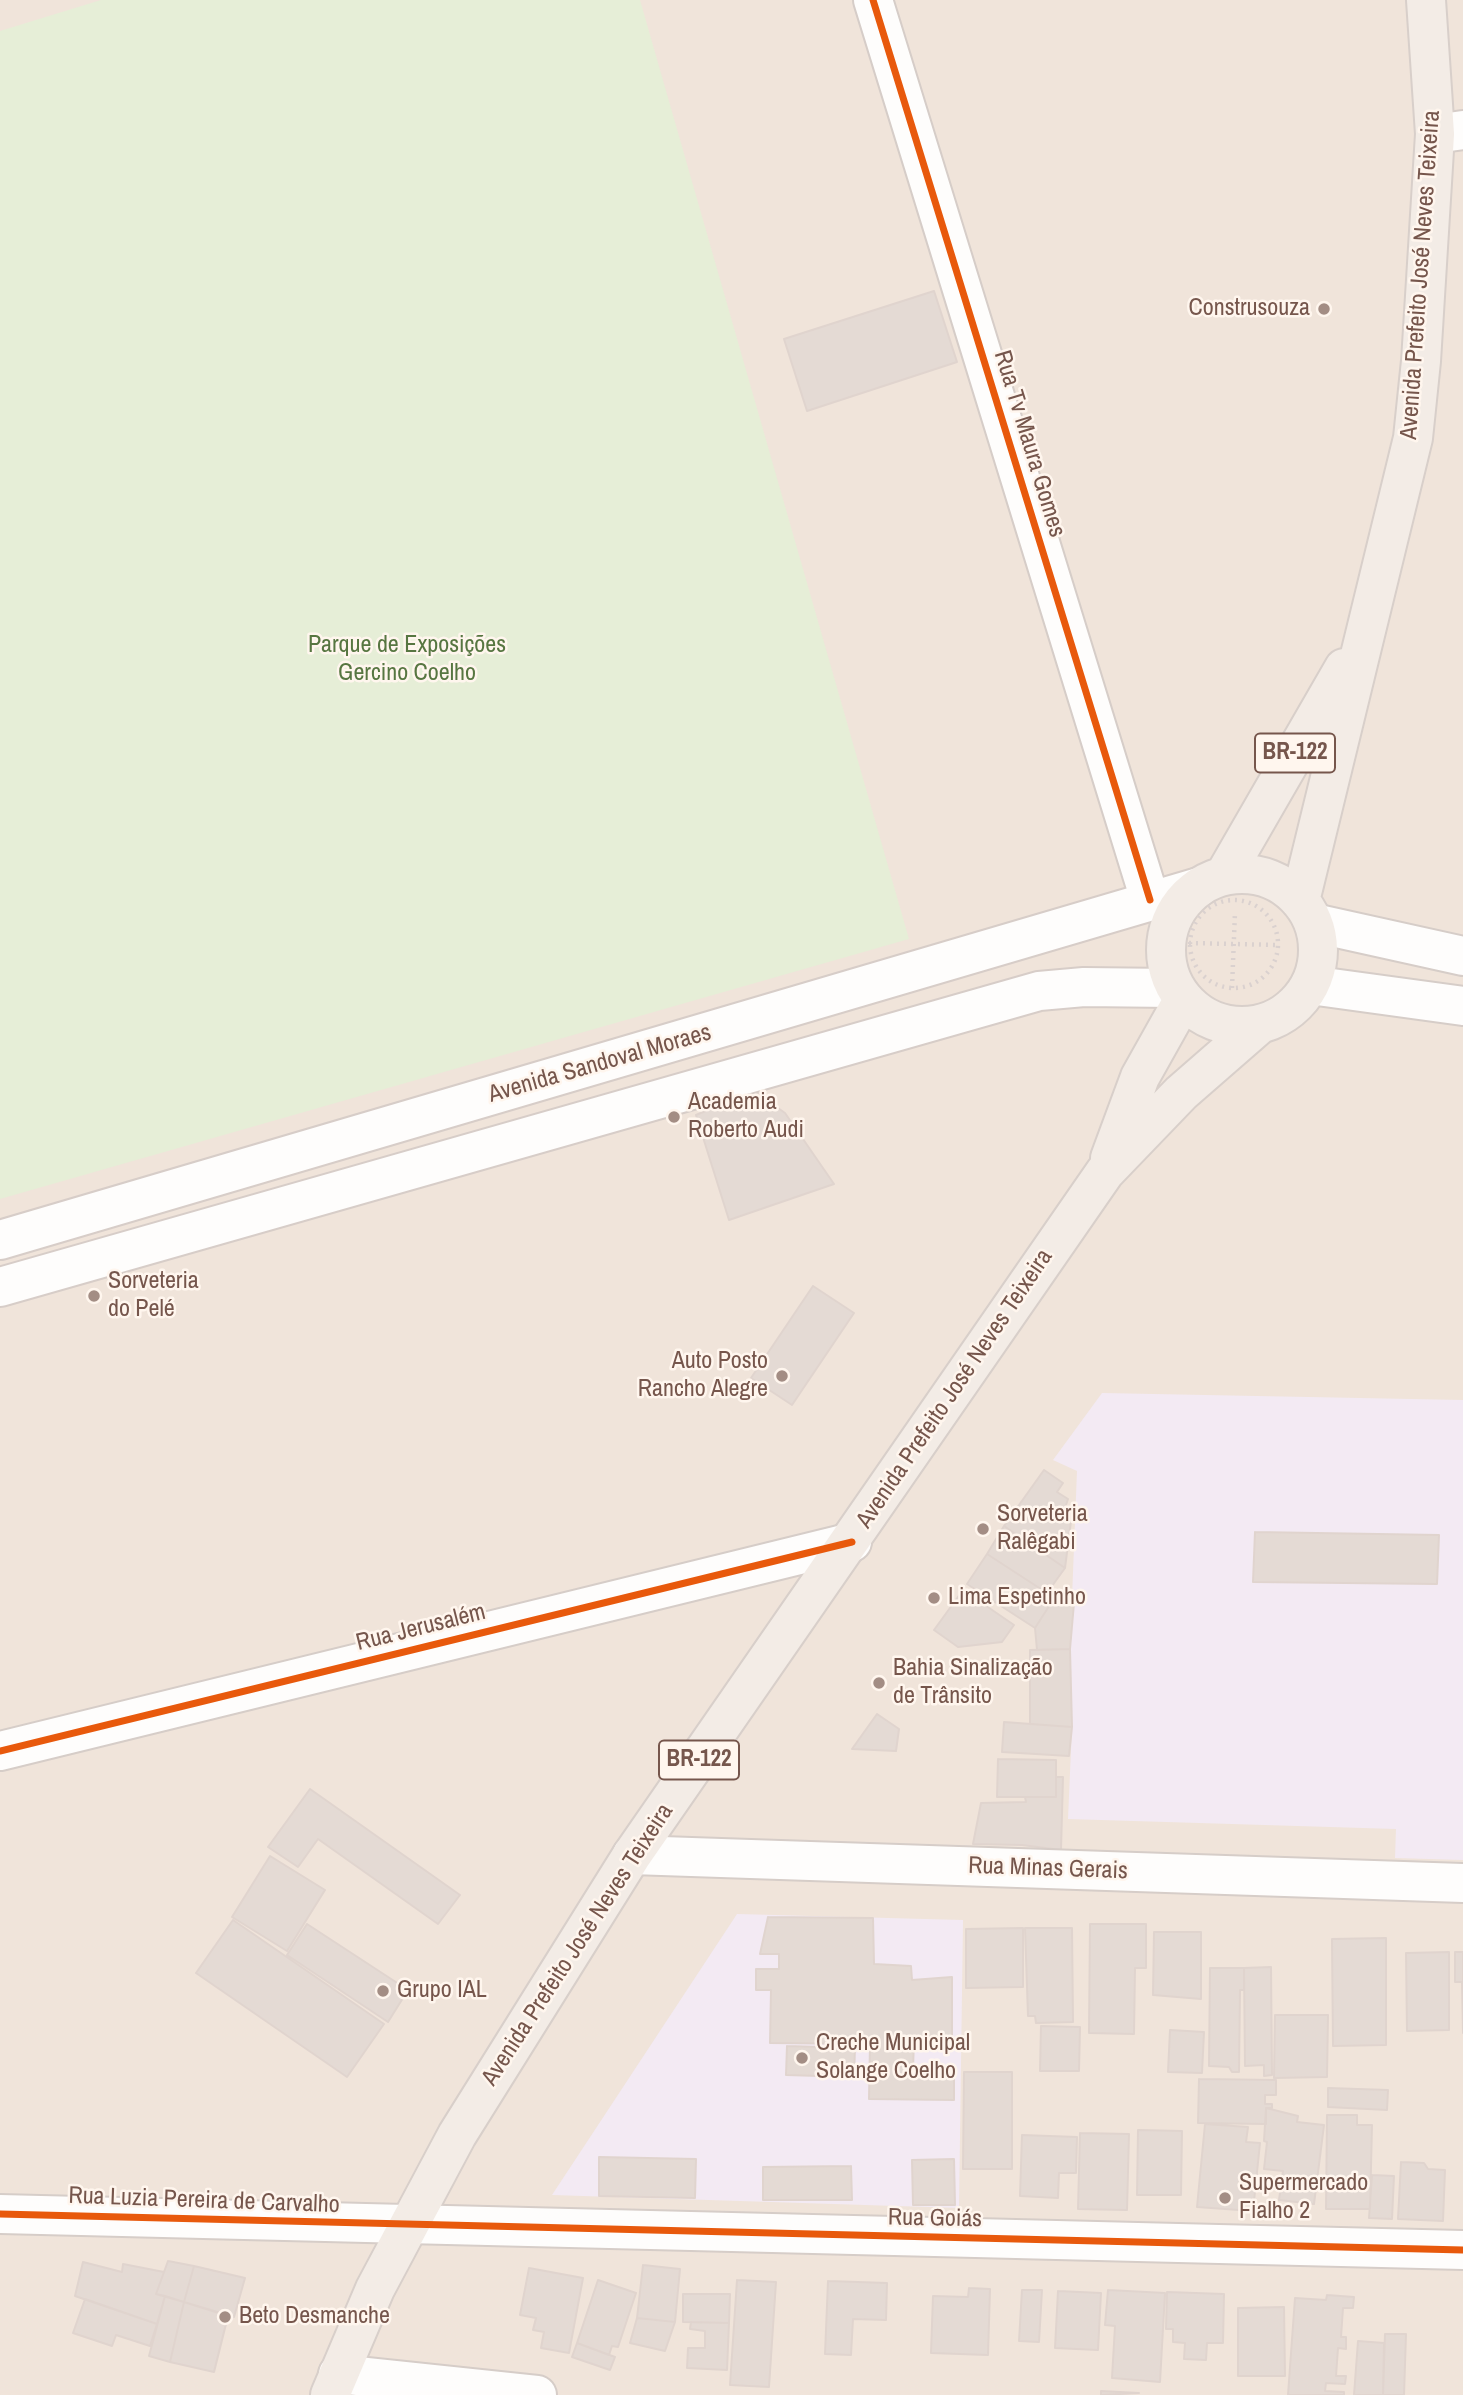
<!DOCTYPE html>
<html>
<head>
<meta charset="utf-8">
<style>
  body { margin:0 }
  canvas { display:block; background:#f7f2ec }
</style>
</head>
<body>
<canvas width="1463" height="2395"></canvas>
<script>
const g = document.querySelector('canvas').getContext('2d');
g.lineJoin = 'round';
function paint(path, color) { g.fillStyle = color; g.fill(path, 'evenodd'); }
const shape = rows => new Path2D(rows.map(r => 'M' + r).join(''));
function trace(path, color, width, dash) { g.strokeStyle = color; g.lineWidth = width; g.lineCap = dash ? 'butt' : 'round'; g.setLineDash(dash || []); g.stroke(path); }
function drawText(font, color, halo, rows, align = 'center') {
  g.font = font + ' "Archivo Narrow",sans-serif'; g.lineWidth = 5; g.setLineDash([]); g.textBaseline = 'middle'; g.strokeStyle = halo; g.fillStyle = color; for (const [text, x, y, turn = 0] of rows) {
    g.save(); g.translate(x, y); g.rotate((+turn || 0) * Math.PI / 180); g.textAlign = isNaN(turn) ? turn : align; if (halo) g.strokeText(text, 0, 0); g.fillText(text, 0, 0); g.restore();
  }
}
paint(shape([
  [0,0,1463,0,1463,2395,0,2395]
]), '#f0e4da');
paint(shape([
  [1102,1393,1463,1400,1463,1860,1395,1858,1396,1829,1068,1819,1072,1727,1070,1649,1077,1471,1053,1460],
  [737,1914,963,1920,959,2208,552,2195]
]), '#f3eaf3');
paint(shape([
  [101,0,640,0,909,939,0,1199,0,31]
]), '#e6eed7');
const building = shape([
  [934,291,957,362,807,411,784,339,934,291],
  [754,1091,785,1113,834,1184,729,1220,696,1115,754,1091],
  [813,1286,854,1313,792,1405,751,1378,813,1286],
  [1044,1470,1063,1483,1057,1492,1068,1499,1066,1505,1072,1513,1065,1568,1004,1526,1044,1470],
  [1004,1526,1065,1568,1047,1593,987,1554,1004,1526],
  [1255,1532,1439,1535,1437,1584,1253,1582,1255,1532],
  [987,1554,1047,1593,1053,1600,1035,1628,967,1584,987,1554],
  [963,1590,1014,1625,1002,1642,958,1647,934,1630,963,1590],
  [1053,1600,1074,1603,1070,1649,1037,1650,1035,1628,1053,1600],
  [1070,1649,1072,1727,1030,1724,1030,1650,1070,1649],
  [877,1714,899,1729,896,1751,852,1749,877,1714],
  [1004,1722,1072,1727,1069,1756,1002,1752,1004,1722],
  [998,1759,1056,1760,1056,1797,997,1797,998,1759],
  [1056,1777,1063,1777,1061,1850,1022,1845,973,1844,981,1803,1026,1802,1025,1797,1056,1797,1056,1777],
  [310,1789,460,1895,438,1924,318,1839,298,1867,268,1847,310,1789],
  [270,1856,325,1890,287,1951,232,1917,270,1856],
  [768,1917,873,1918,874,1964,911,1966,912,1980,952,1977,952,2036,914,2036,913,2072,954,2073,954,2100,869,2099,870,2044,770,2043,771,1990,756,1990,756,1969,779,1969,779,1954,760,1954,768,1917],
  [233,1920,384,2024,347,2077,196,1973,233,1920],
  [307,1924,408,1990,388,2022,287,1955,307,1924],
  [1090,1924,1146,1924,1146,1968,1135,1968,1134,2034,1089,2033,1090,1924],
  [1023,1928,1023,1987,966,1988,966,1929,1023,1928],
  [1025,1928,1072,1928,1073,2022,1036,2023,1035,2016,1028,2016,1025,1928],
  [1154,1932,1201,1932,1201,1999,1153,1995,1154,1932],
  [1386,1938,1386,2045,1333,2046,1332,1939,1386,1938],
  [1449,1952,1449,2030,1407,2031,1406,1953,1449,1952],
  [1455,1952,1463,1952,1463,2033,1462,1982,1455,1982,1455,1952],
  [1271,1967,1272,2075,1264,2076,1264,2065,1245,2066,1244,1968,1271,1967],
  [1210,1968,1244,1968,1244,1990,1240,1990,1239,2072,1232,2072,1229,2067,1209,2066,1210,1968],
  [1275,2015,1328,2015,1327,2077,1274,2078,1275,2015],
  [1041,2026,1080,2027,1079,2071,1040,2071,1041,2026],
  [1170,2030,1204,2032,1202,2073,1168,2072,1170,2030],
  [787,2046,855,2048,854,2077,786,2075,787,2046],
  [964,2072,1012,2072,1012,2169,963,2169,964,2072],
  [1199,2079,1276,2080,1276,2095,1265,2095,1265,2104,1272,2104,1272,2108,1266,2108,1266,2124,1198,2123,1199,2079],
  [1328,2088,1388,2090,1387,2110,1328,2107,1328,2088],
  [1266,2108,1298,2116,1297,2122,1324,2125,1314,2204,1279,2200,1283,2171,1264,2169,1267,2142,1264,2141,1266,2108],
  [1327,2115,1357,2115,1357,2125,1372,2125,1370,2209,1326,2209,1327,2115],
  [1205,2124,1248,2127,1246,2142,1260,2143,1253,2211,1197,2207,1205,2124],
  [1138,2130,1182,2131,1181,2195,1137,2195,1138,2130],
  [1080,2133,1129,2134,1127,2210,1078,2209,1080,2133],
  [1022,2135,1077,2137,1076,2173,1059,2173,1058,2198,1020,2196,1022,2135],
  [599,2157,696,2159,695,2198,599,2196,599,2157],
  [954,2159,955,2205,913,2205,912,2160,954,2159],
  [1401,2162,1424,2163,1428,2169,1445,2170,1443,2221,1398,2219,1401,2162],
  [851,2166,852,2200,763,2200,763,2167,851,2166],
  [1372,2175,1394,2176,1392,2219,1369,2218,1372,2175],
  [168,2261,194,2266,184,2302,156,2294,168,2261],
  [83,2262,122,2272,123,2264,164,2272,156,2294,165,2296,157,2324,75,2296,83,2262],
  [643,2265,680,2269,675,2322,637,2318,643,2265],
  [194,2266,245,2278,234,2317,184,2302,194,2266],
  [529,2268,583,2278,569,2353,541,2348,544,2332,533,2330,536,2318,520,2315,529,2268],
  [598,2280,636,2293,618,2347,612,2346,609,2355,577,2343,598,2280],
  [737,2280,776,2282,769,2387,730,2385,737,2280],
  [828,2281,887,2283,886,2320,853,2319,851,2355,825,2354,828,2281],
  [969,2288,990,2289,988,2355,931,2353,933,2296,968,2297,969,2288],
  [1022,2290,1042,2290,1039,2342,1019,2341,1022,2290],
  [1108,2290,1165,2293,1160,2382,1112,2378,1115,2326,1105,2325,1108,2290],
  [1058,2291,1101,2293,1098,2350,1055,2348,1058,2291],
  [1167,2292,1224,2294,1223,2343,1207,2343,1206,2360,1184,2359,1185,2343,1173,2342,1173,2329,1166,2329,1167,2292],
  [683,2294,730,2294,729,2323,683,2322,683,2294],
  [1327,2295,1354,2297,1353,2308,1343,2308,1341,2337,1346,2337,1346,2349,1338,2348,1336,2376,1346,2376,1345,2384,1326,2383,1325,2391,1344,2392,1344,2395,1288,2395,1295,2298,1326,2300,1327,2295],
  [165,2296,184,2302,170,2362,149,2356,165,2296],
  [85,2299,157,2324,150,2346,116,2335,112,2346,73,2333,85,2299],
  [184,2302,228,2316,214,2372,170,2362,184,2302],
  [1284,2307,1285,2376,1238,2376,1238,2308,1284,2307],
  [637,2318,675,2322,665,2351,630,2343,637,2318],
  [691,2322,729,2323,727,2370,687,2368,688,2348,705,2348,705,2331,690,2329,691,2322],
  [1385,2334,1406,2334,1404,2395,1383,2395,1385,2334],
  [1358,2341,1384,2343,1383,2395,1354,2395,1358,2341],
  [577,2343,615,2357,610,2370,572,2357,577,2343],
  [1101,2391,1139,2393,1101,2395,1101,2391]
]);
paint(building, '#e4dad4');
trace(building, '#e0d4ce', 2);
const minor = shape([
  [873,0,1150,900],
  [1435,134,1463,130],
  [1314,923,1463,956],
  [1310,985,1463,1006],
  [0,1751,852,1542],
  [632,1855,1463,1883],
  [0,2214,1463,2250],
  [338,2374,537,2395]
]);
const secondary = shape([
  [0,1240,1199,887],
  [0,1287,1039,991,1084,987,1173,988]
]);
const primary = shape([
  '1166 950a76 76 0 1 1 152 0a76 76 0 1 1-152 0Z',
  [1224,876,1344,668],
  [1300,901,1413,438,1421,361,1435,134,1426,0],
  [1110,1158,1140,1077,1182,1002],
  [330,2395,375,2289,457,2135,632,1855,1105,1172,1181,1093,1259,1025]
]);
trace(minor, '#d6cdc8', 42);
trace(secondary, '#d7cdc8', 42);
trace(primary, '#d8cfca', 42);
trace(shape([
  '1190 944a44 44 0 1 1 88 0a44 44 0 1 1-88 0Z',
  [1189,943,1278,945],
  [1232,988,1235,912]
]), '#dad1cf', 4.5, [2, 5]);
trace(minor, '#fefdfc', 38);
trace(secondary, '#fefdfc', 38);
trace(primary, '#f3ece6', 38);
trace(shape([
  [873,0,1150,900],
  [0,1751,852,1542],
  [0,2214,1463,2250]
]), '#e8590c', 7);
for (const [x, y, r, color] of [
  [1324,309,7,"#a38d84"],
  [674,1117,7,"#a38d84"],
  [94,1296,7,"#a38d84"],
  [782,1376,7,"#a38d84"],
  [983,1529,7,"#a38d84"],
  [934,1598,7,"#a38d84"],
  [879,1683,7,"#a38d84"],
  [383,1991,7,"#a38d84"],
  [802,2058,7,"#a38d84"],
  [1225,2198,7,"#a38d84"],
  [225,2317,7,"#a38d84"]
]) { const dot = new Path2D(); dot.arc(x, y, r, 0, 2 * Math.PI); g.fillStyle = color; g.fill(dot); trace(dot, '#fff6ee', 2.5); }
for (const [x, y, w] of [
  [1295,753,80],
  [699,1760,80]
]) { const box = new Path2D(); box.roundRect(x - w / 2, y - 19.5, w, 39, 5); g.fillStyle = '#fff6ee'; g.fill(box); trace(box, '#76564c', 2); }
drawText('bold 23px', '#76564c', null, [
  ["BR-122",1295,753],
  ["BR-122",699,1760]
]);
drawText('24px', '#76564c', '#fff6ee', [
  ["Avenida Prefeito José Neves Teixeira",1421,275,-86],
  ["Rua Tv Maura Gomes",1029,444,73],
  ["Avenida Sandoval Moraes",600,1064,-16],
  ["Avenida Prefeito José Neves Teixeira",955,1389,-56],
  ["Rua Jerusalém",421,1628,-14],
  ["Rua Minas Gerais",1048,1869,2],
  ["Avenida Prefeito José Neves Teixeira",578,1945,-57],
  ["Rua Luzia Pereira de Carvalho",204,2201,2],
  ["Rua Goiás",935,2219,1]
]);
drawText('24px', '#76564c', '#fff6ee', [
  ["Construsouza",1310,309,"right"],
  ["Academia",688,1103],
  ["Roberto Audi",688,1131],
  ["Sorveteria",108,1282],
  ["do Pelé",108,1310],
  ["Auto Posto",768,1362,"right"],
  ["Rancho Alegre",768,1390,"right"],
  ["Sorveteria",997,1515],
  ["Ralêgabi",997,1543],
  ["Lima Espetinho",948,1598],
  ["Bahia Sinalização",893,1669],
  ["de Trânsito",893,1697],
  ["Grupo IAL",397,1991],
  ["Creche Municipal",816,2044],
  ["Solange Coelho",816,2072],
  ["Supermercado",1239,2184],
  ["Fialho 2",1239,2212],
  ["Beto Desmanche",239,2317]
], 'left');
drawText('24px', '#577641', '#fff6ee', [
  ["Parque de Exposições",407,646],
  ["Gercino Coelho",407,674]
]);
</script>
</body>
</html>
